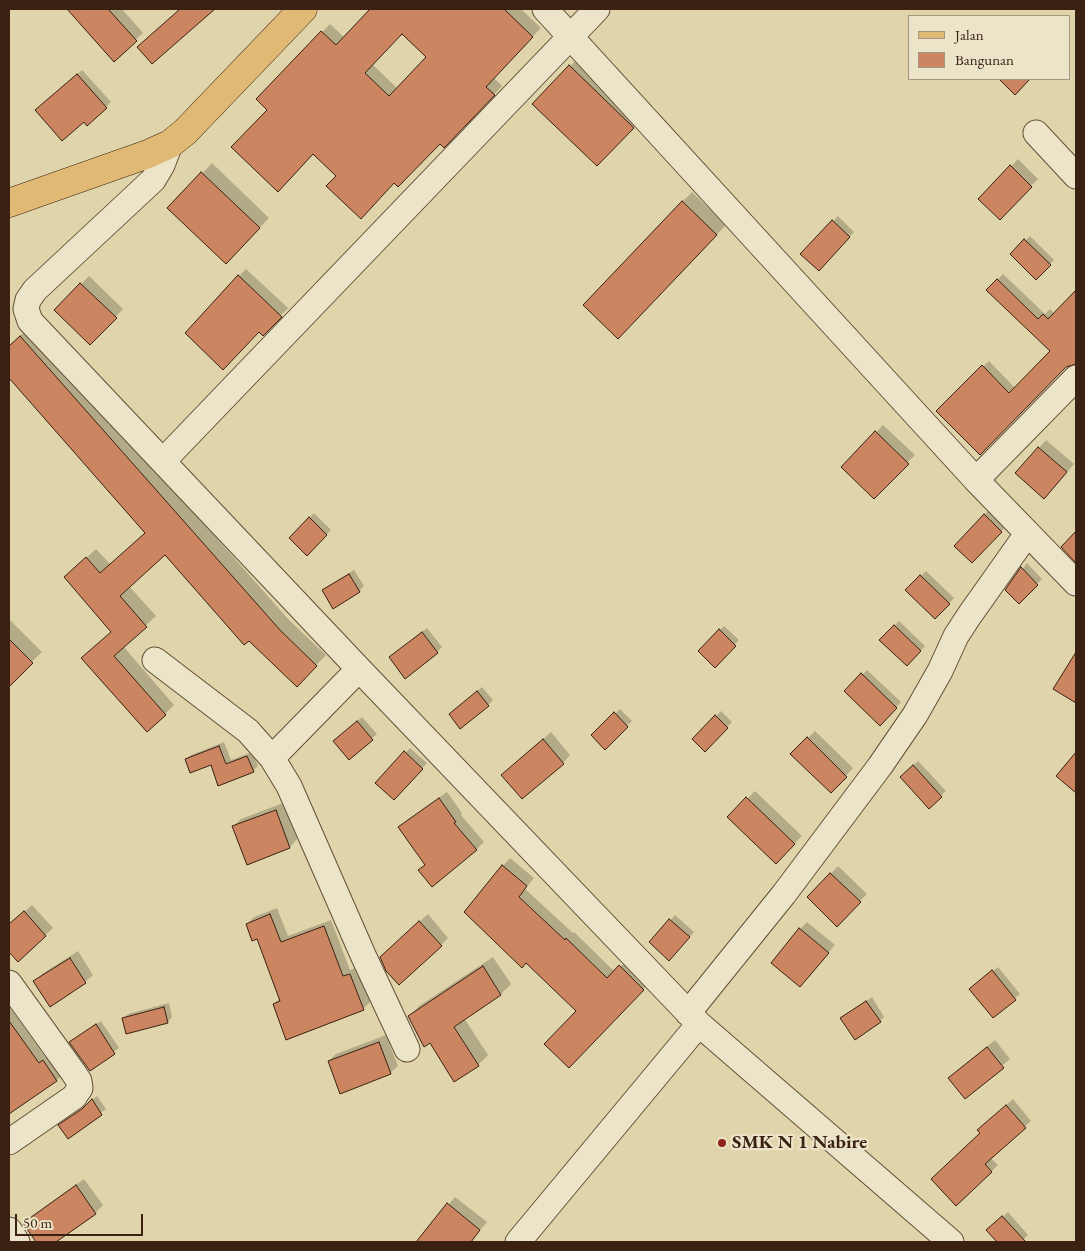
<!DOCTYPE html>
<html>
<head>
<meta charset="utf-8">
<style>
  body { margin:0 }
  #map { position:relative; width:1085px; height:1251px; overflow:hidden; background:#e0d5aa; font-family:"EB Garamond",serif }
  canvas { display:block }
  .frame { position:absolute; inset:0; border:10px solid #3a2112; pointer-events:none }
  .legend { position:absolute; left:908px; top:15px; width:162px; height:65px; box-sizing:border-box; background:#ebe4c8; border:1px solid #a4967f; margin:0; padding:6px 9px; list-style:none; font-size:15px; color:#3a2112 }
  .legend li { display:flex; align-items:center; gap:10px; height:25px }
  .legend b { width:25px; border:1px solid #a4967f }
  .scale { position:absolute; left:15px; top:1214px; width:128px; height:22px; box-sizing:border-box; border:2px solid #3a2112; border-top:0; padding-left:6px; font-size:15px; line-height:18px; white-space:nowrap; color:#3a2112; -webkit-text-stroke:4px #ebe4c8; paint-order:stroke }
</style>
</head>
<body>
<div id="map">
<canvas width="1085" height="1251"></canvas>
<div class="frame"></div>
<ul class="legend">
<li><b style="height:6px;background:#e0ba75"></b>Jalan</li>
<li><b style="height:14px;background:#cb8560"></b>Bangunan</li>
</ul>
<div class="scale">50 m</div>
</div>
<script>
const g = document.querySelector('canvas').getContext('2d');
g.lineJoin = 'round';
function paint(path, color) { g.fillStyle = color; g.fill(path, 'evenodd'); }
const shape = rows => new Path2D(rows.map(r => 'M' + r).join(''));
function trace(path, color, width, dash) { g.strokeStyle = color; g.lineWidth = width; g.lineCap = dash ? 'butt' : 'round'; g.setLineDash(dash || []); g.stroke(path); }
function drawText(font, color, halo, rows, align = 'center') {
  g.font = font + ' "EB Garamond",serif'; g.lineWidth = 4.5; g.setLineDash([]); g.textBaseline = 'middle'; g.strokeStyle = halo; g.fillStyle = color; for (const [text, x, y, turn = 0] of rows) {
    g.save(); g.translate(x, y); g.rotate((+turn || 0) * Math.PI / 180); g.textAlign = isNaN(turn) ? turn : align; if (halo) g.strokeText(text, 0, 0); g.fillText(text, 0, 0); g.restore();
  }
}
paint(shape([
  [68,9,122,9,143,33,114,60],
  [372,9,521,9,541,28,493,77,502,86,444,146,440,142,395,182,338,176,258,99,330,24,344,37],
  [402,33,428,57,398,89,372,64],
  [580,56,643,117,597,164,534,104],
  [82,70,111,102,87,124,84,120,41,106],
  [1018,159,1038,179,1000,218,980,199],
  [212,163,269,218,236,252,169,208],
  [692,192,726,225,628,327,682,202],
  [838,216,854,232,819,269,802,254],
  [1030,236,1054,260,1036,278,1012,254],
  [246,269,288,308,263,334,221,294],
  [1003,274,1045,314,1050,309,1055,314,1076,292,1076,362,1066,366,980,453,937,411,989,361,1015,388,1052,351,987,290],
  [89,276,123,309,90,344,56,310],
  [30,327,289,620,326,655,297,685,165,554,129,586,156,616,123,646,174,705,165,714,83,658,113,631,75,568,96,549,110,564,146,532,9,376,9,346],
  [883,425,915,455,874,497,843,467],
  [1046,440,1074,464,1052,490,1017,473],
  [989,510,1006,526,972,562,955,546],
  [314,513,331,530,307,555,290,538],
  [1027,563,1042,579,1019,602,1007,590],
  [354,570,364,586,359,591,333,607,323,591,328,586],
  [926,571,954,598,935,618,907,590],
  [9,619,42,652,12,681,9,677],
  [899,621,925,646,907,665,881,640],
  [724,626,739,640,715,666,700,651],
  [427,628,442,647,437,652,390,657],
  [867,670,901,702,880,724,846,691],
  [482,687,493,700,488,705,455,710],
  [620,709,632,721,605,748,593,735],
  [721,711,732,722,705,750,694,739],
  [362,717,377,734,350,758,340,736],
  [815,731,853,768,831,792,792,754],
  [551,732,570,755,563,763,503,775],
  [224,742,231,760,252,752,258,766,253,771,186,759,191,755],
  [410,748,427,763,394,799,377,783],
  [918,761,946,791,929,807,901,777],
  [755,791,802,836,776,862,729,817],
  [447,792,462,813,461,815,484,842,476,850,420,870,426,864,400,828,407,820],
  [283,803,297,839,290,847,247,863,233,827,241,819],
  [510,858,534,878,525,889,573,933,574,932,615,972,628,959,651,981,569,1066,577,1011,503,866],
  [838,866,867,894,837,925,808,897],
  [32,905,53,928,18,961,9,950,9,925],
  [277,908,288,936,331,920,350,970,358,967,371,1001,363,1009,274,1004,280,998,257,937,247,924,254,917],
  [428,914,448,938,441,945,389,950],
  [675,915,694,932,674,955,650,942],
  [807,922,835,945,800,986,800,929],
  [78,951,93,975,85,982,35,982,42,974],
  [493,957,511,984,501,994,464,1018,488,1055,478,1065,430,1041,409,1016,419,1006],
  [998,967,1020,994,993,1016,976,984],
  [872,997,884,1017,880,1021,842,1018],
  [169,1003,172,1017,168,1022,124,1018,128,1014],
  [9,1006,45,1057,50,1055,63,1074,57,1080,13,1110,9,1104],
  [101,1021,119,1048,90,1069,76,1038],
  [386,1035,398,1066,390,1073,329,1061,336,1054],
  [995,1040,1010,1059,965,1097,957,1071],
  [97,1096,106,1109,68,1137,65,1121,88,1104],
  [1013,1099,1031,1121,991,1158,998,1165,957,1205,985,1124],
  [84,1179,103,1205,95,1213,54,1242,38,1242,24,1223,32,1216],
  [455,1197,487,1222,470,1242,417,1242],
  [1008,1212,1028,1235,1020,1242,998,1242,988,1230]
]), '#0003');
const building = shape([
  [67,9,108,9,137,41,114,62,67,9],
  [180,9,215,9,152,64,137,47,180,9],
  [370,9,504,9,533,37,486,87,495,95,444,148,440,144,398,187,394,183,361,219,326,186,336,176,313,154,278,192,231,147,267,110,256,99,321,31,336,45,370,9],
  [402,34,426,57,389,96,365,73,402,34],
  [569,65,634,128,597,166,532,104,569,65],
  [77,74,107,108,87,126,84,122,62,141,35,110,77,74],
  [999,79,1030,79,1015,95,999,79],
  [1010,165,1032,187,1000,220,978,199,1010,165],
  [201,172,260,228,226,264,167,208,201,172],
  [682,201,717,235,618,339,583,305,682,201],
  [832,220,850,237,819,271,800,254,832,220],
  [1024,239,1051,265,1036,280,1010,254,1024,239],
  [238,275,282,317,263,336,259,332,223,370,185,333,238,275],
  [997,279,1038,319,1043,314,1048,319,1076,290,1076,364,1066,367,980,455,936,411,982,365,1009,393,1050,351,986,290,997,279],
  [80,283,117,318,90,345,54,310,80,283],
  [20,336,280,630,317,666,297,687,249,641,244,645,165,555,120,596,147,627,114,656,166,715,147,732,81,658,111,632,64,577,86,557,100,573,145,533,9,378,9,346,20,336],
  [875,431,909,464,874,499,841,467,875,431],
  [1038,447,1067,472,1044,499,1015,473,1038,447],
  [984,514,1002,532,972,563,954,546,984,514],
  [309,517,327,535,307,556,289,538,309,517],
  [1076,531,1076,563,1061,547,1076,531],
  [1021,567,1038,585,1019,604,1005,590,1021,567],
  [349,574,360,592,333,609,322,590,349,574],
  [920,575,950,604,935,619,905,590,920,575],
  [894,625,921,651,907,666,879,640,894,625],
  [719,629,736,646,715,668,698,651,719,629],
  [422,632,438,653,405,679,389,657,422,632],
  [9,639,33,663,9,687,9,639],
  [1076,652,1076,703,1053,689,1076,652],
  [861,673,897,708,880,726,844,691,861,673],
  [477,691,489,706,460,729,449,714,477,691],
  [614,712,628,727,605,750,591,735,614,712],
  [715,715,728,728,705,752,692,739,715,715],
  [357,721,373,740,349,760,333,741,357,721],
  [807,737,847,777,831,793,790,754,807,737],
  [543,739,564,764,522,799,501,775,543,739],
  [219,746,226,764,247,756,254,772,218,786,211,765,190,773,185,759,219,746],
  [404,751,423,769,394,800,375,783,404,751],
  [1076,752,1076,793,1056,776,1076,752],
  [913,765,942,797,929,809,900,777,913,765],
  [746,797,795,844,776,864,727,817,746,797],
  [439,798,456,822,454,823,477,850,432,887,418,870,425,865,398,827,439,798],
  [276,810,290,848,247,865,232,826,276,810],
  [502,865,527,886,519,897,565,940,566,938,607,978,619,965,644,990,569,1068,544,1044,576,1011,526,963,522,968,464,912,502,865],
  [830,873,861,902,837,927,807,897,830,873],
  [24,911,46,936,18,962,9,952,9,924,24,911],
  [270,914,281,942,324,926,343,976,350,974,364,1010,286,1040,273,1004,280,1001,257,939,252,941,246,924,270,914],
  [669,919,690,937,669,961,649,942,669,919],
  [419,921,442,946,399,985,386,971,380,957,419,921],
  [799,928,829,953,800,987,771,963,799,928],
  [70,958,86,983,50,1007,33,981,70,958],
  [483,966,501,995,454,1027,479,1066,454,1082,430,1043,424,1047,408,1016,483,966],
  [992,970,1016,1000,993,1018,969,989,992,970],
  [866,1001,881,1022,855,1040,840,1018,866,1001],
  [164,1007,168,1023,126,1034,122,1018,164,1007],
  [9,1021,39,1063,43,1060,57,1081,9,1114,9,1021],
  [96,1024,115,1054,90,1071,69,1042,96,1024],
  [379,1042,391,1074,340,1094,328,1061,379,1042],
  [987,1047,1004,1068,965,1099,948,1078,987,1047],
  [92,1099,102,1115,68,1139,58,1125,82,1109,92,1099],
  [1006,1105,1026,1128,985,1164,992,1172,956,1206,931,1179,980,1133,977,1130,1006,1105],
  [76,1185,96,1214,56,1242,36,1242,23,1223,76,1185],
  [447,1203,480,1230,471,1242,416,1242,447,1203],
  [1002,1216,1026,1242,997,1242,986,1230,1002,1216]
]);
paint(building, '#cb8560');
trace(building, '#3a2112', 1);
const minor = shape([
  [545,9,976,480,1076,583],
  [1036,133,1076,176],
  [170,144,162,165,153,180,35,290,28,300,26,309,30,321,359,669,699,1024,951,1242],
  [163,461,597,9],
  [976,480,1076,378],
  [155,660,248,731,272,758,289,786,363,955,407,1049],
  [272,758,359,669],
  [9,983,73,1072,79,1081,80,1088,74,1097,9,1142],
  [688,1013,784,894,880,766,915,715,940,671,956,636,969,616,1027,534],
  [9,1230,17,1242],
  [518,1242,699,1024]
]);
const major = shape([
  [9,203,148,154,170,144,185,132,303,9]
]);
trace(minor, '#644e38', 27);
trace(major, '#3a2112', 29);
trace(minor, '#ebe4c8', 25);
trace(major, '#e0ba75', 28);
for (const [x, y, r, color] of [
  [722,1143,5,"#8f2418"]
]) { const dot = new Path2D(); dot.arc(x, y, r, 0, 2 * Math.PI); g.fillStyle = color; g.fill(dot); trace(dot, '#ebe4c8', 2); }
drawText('bold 19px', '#3a2112', '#ebe4c8', [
  ["SMK N 1 Nabire",732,1143]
], 'left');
</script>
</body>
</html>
